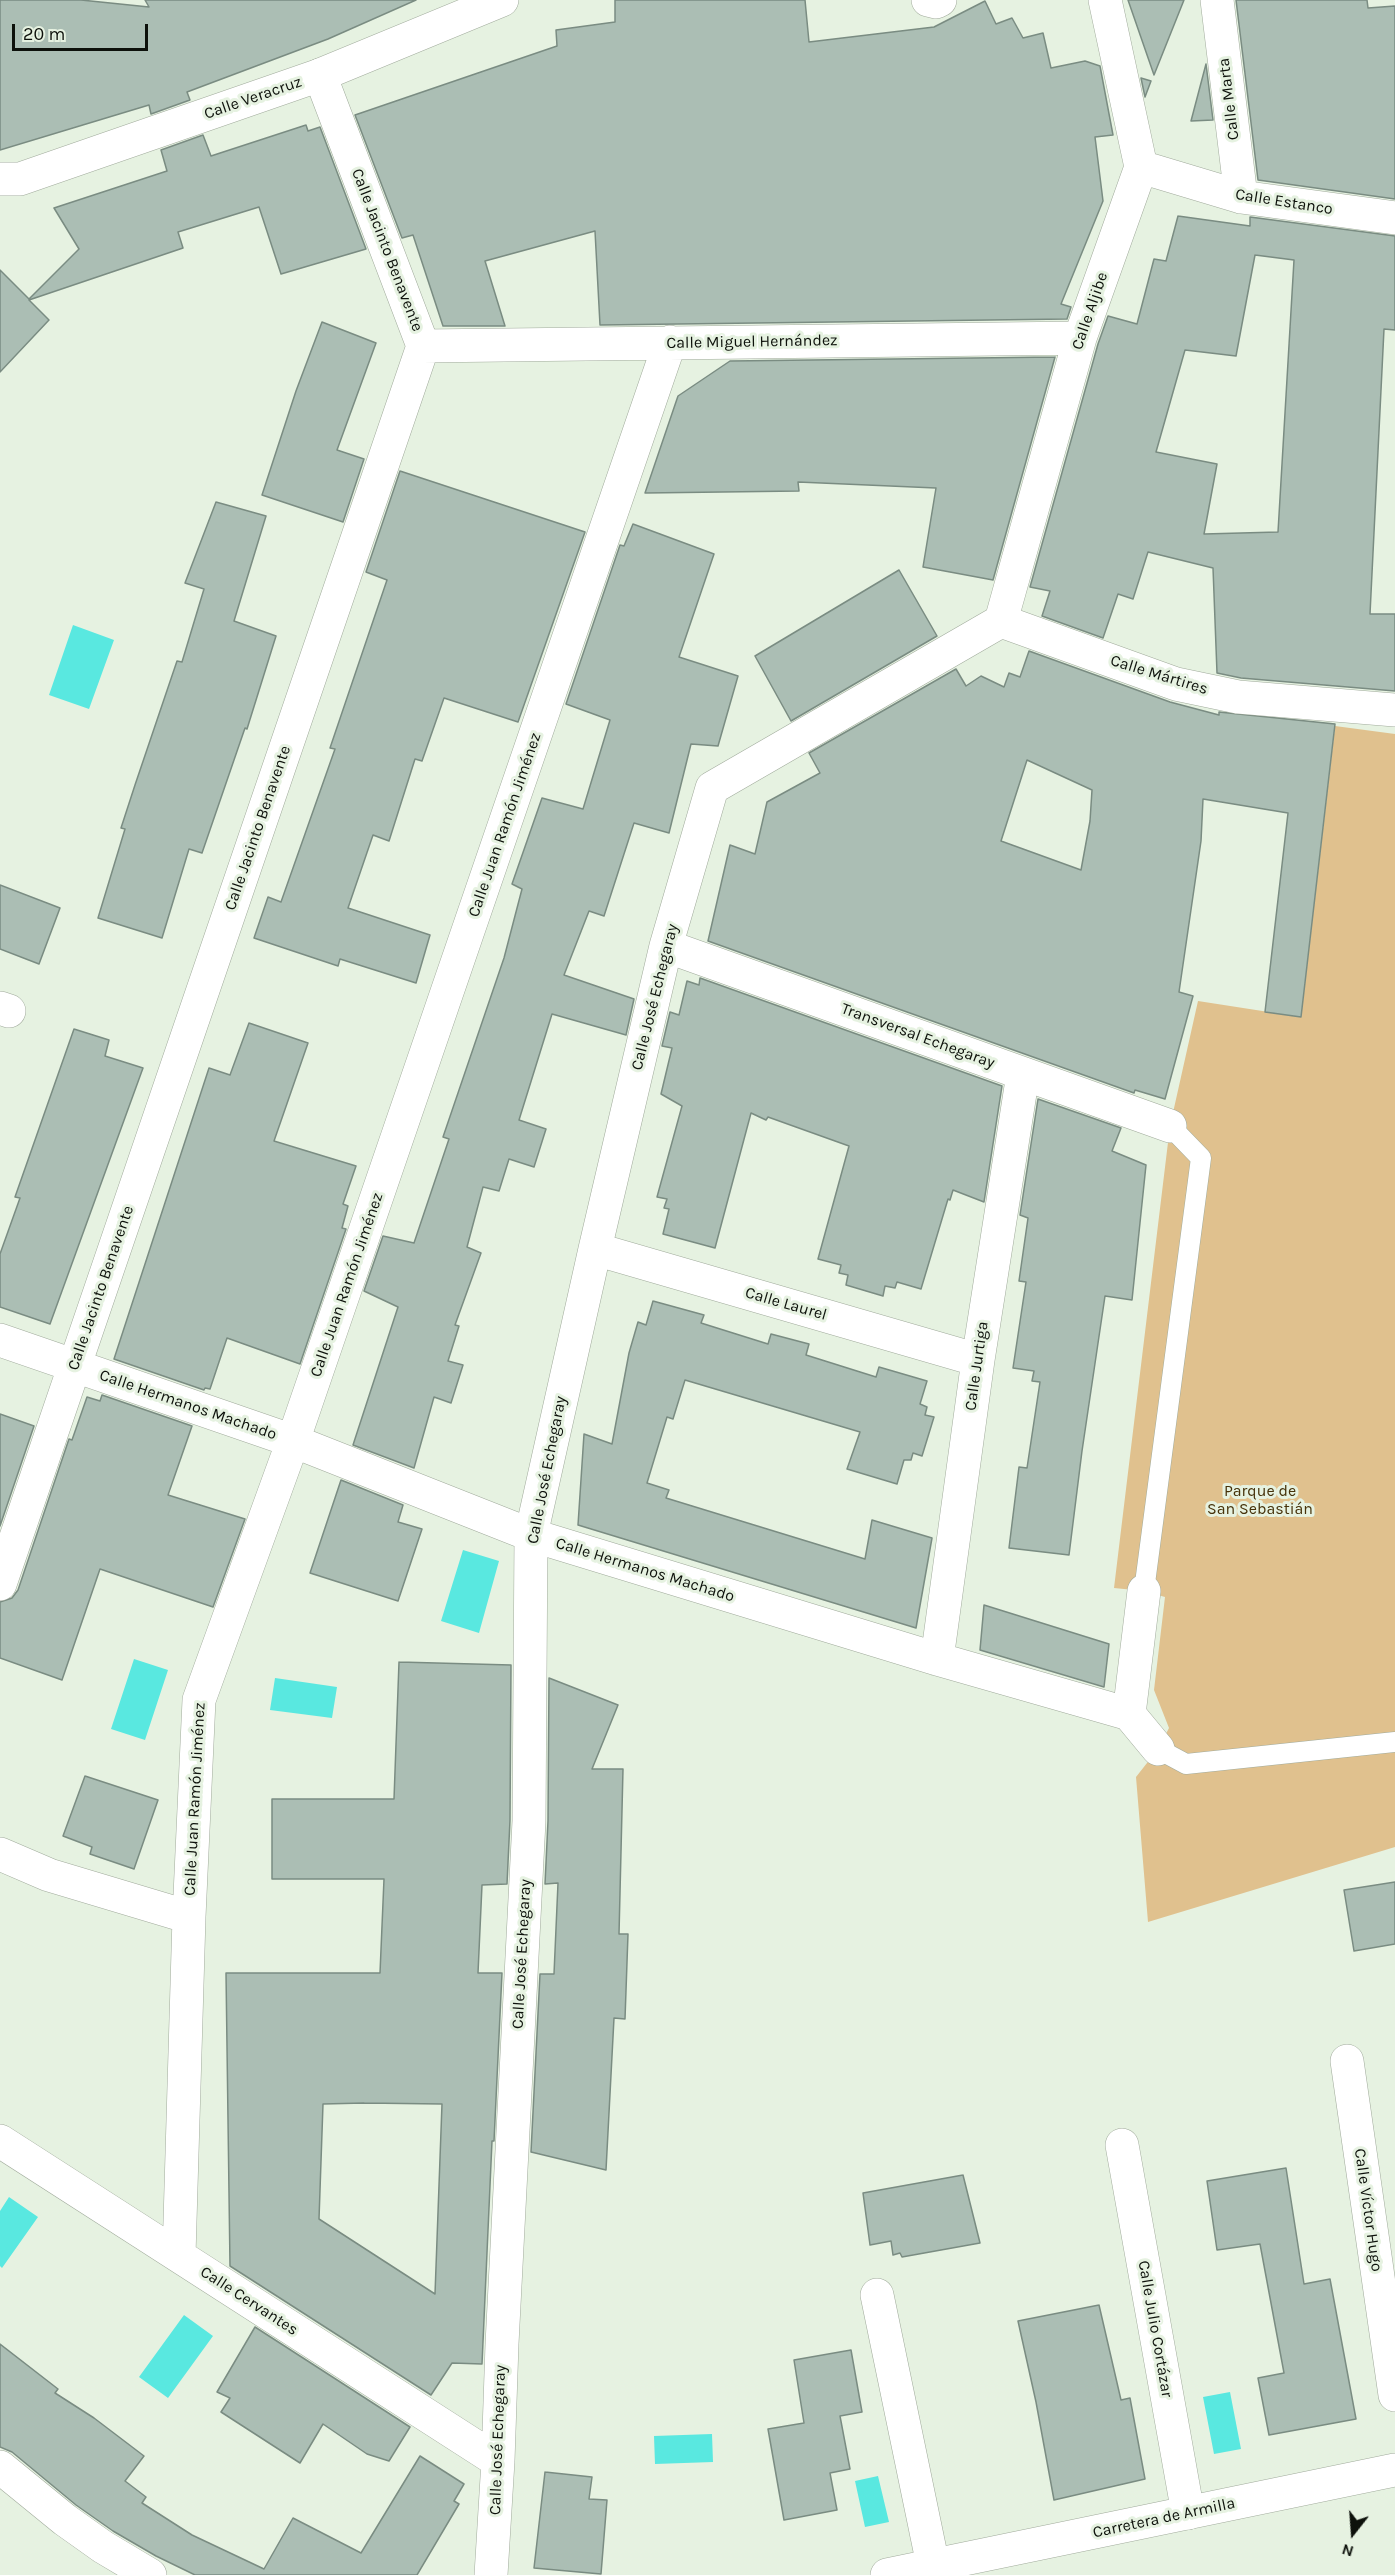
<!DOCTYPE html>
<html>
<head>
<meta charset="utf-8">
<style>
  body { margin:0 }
  #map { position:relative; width:1395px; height:2575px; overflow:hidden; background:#e6f2e1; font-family:Karla,sans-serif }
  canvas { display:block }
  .north { position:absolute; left:1323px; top:2503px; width:60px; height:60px; -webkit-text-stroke:4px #e6f2e1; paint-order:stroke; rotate:197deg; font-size:16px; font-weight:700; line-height:24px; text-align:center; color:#0d110b }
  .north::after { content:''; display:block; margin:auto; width:21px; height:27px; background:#0d110b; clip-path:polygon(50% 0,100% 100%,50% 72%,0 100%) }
  .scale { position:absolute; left:12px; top:24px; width:136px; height:27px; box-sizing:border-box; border:3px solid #0d110b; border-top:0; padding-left:8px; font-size:18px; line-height:21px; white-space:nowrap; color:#0d110b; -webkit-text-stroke:4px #e6f2e1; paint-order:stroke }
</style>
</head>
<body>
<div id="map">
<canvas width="1395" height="2575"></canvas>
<div class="north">N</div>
<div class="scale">20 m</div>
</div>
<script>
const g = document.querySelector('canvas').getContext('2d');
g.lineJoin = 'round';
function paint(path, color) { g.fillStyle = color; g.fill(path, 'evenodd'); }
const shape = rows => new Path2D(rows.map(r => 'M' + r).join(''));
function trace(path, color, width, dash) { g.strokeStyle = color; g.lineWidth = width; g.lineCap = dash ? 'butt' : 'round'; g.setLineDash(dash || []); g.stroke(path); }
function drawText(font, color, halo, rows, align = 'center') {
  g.font = font + ' Karla,sans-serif'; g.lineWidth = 6; g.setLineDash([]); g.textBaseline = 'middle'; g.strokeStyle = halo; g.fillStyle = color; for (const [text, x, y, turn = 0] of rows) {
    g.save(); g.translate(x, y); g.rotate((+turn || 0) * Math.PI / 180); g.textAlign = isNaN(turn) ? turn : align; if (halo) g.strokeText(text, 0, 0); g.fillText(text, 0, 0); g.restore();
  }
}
paint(shape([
  [1335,726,1395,734,1395,1847,1148,1922,1136,1777,1158,1749,1169,1728,1154,1690,1165,1597,1144,1591,1114,1588,1170,1126,1198,1001,1301,1017]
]), '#e0c18e');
paint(shape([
  [73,625,114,640,89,709,49,695],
  [463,1550,499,1561,479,1633,441,1621],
  [134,1659,168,1670,145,1740,111,1729],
  [275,1678,337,1687,332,1718,270,1710],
  [9,2197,38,2217,2,2268,0,2266,0,2211],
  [184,2315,213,2336,168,2398,139,2377],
  [1230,2392,1241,2449,1214,2454,1203,2397],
  [712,2434,713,2462,655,2464,654,2436],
  [878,2476,889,2522,865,2527,855,2481]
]), '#59e8e0');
const building = shape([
  [0,0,81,0,149,7,145,0,416,0,328,39,187,92,190,100,151,114,149,105,0,150,0,0],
  [615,0,805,0,809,42,934,27,985,1,996,24,1012,18,1023,38,1043,33,1051,68,1085,61,1100,66,1113,135,1095,137,1103,201,1061,304,1071,307,1067,319,600,325,595,231,485,261,505,326,443,326,413,235,402,238,355,115,557,46,556,30,615,22,615,0],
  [1128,0,1184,0,1154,75,1128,0],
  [1236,0,1367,0,1368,8,1395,6,1395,199,1258,180,1236,0],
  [1206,64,1213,120,1191,121,1206,64],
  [1141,78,1151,81,1145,97,1141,78],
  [306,125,308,131,320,127,366,249,281,274,259,207,178,232,183,248,29,300,49,320,0,372,0,270,29,299,79,249,54,208,167,171,161,150,203,135,211,156,306,125],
  [1178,216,1250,226,1250,217,1395,236,1395,330,1384,329,1370,614,1395,614,1395,691,1241,678,1217,673,1213,568,1148,552,1133,599,1118,594,1103,638,1042,616,1050,591,1030,587,1098,344,1108,316,1137,324,1154,259,1166,261,1178,216],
  [1255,255,1294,260,1278,532,1204,534,1217,464,1156,452,1185,350,1236,356,1255,255],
  [322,322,376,343,337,450,364,459,343,522,262,495,296,391,322,322],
  [1055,357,993,580,923,567,936,488,798,482,799,491,645,493,678,396,730,361,1055,357],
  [400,471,585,532,518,722,444,698,422,761,415,759,389,841,373,835,348,908,430,935,416,983,340,959,338,966,254,938,268,897,281,902,335,749,330,748,387,580,366,572,400,471],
  [216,502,266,516,234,621,276,636,247,729,245,728,202,853,189,849,162,938,98,918,125,829,121,828,135,785,177,661,182,662,204,589,185,583,216,502],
  [633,524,714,554,679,657,738,676,718,746,691,744,669,833,634,823,604,916,589,911,564,975,634,999,626,1035,552,1014,519,1120,546,1129,534,1167,509,1159,499,1191,483,1187,467,1247,481,1253,455,1325,459,1326,448,1361,463,1365,451,1403,434,1397,414,1468,353,1445,398,1307,364,1291,383,1236,414,1243,449,1139,443,1137,504,958,522,889,512,884,542,798,583,809,610,720,566,704,620,545,624,546,633,524],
  [899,570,937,636,791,721,755,656,899,570],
  [1029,651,1170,702,1219,715,1219,712,1335,724,1301,1017,1265,1012,1288,813,1203,799,1201,841,1179,992,1193,996,1165,1099,1135,1090,1134,1093,708,941,730,845,755,854,767,802,820,773,809,753,956,669,966,686,981,676,1004,687,1009,673,1020,677,1029,651],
  [1027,760,1092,790,1090,821,1081,870,1001,841,1027,760],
  [0,885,60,908,39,964,0,949,0,885],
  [700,978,1002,1086,984,1202,953,1190,950,1200,948,1199,921,1289,897,1282,895,1288,885,1286,883,1296,846,1285,848,1275,839,1273,841,1265,818,1259,849,1146,768,1117,766,1120,751,1113,715,1248,663,1234,669,1209,664,1208,667,1199,657,1197,682,1106,661,1094,672,1048,662,1046,670,1012,679,1015,687,981,699,985,700,978],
  [249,1023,308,1043,274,1141,356,1166,343,1204,348,1206,342,1228,346,1229,300,1364,227,1338,210,1389,205,1388,204,1390,114,1359,209,1068,230,1075,249,1023],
  [74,1029,109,1040,105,1056,143,1068,50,1324,0,1307,0,1254,20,1198,15,1197,74,1029],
  [1038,1099,1121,1128,1112,1151,1146,1165,1132,1300,1105,1296,1082,1451,1069,1555,1009,1548,1019,1467,1027,1468,1040,1382,1032,1381,1034,1371,1013,1368,1026,1282,1019,1281,1028,1218,1020,1215,1038,1099],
  [653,1301,704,1315,701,1323,768,1344,771,1334,809,1344,806,1355,876,1377,879,1367,927,1381,920,1404,927,1407,925,1415,934,1417,922,1456,913,1453,911,1460,904,1460,897,1484,847,1469,860,1432,685,1380,673,1419,667,1417,647,1483,669,1490,666,1498,865,1559,872,1520,932,1538,916,1628,578,1525,584,1434,612,1444,629,1353,638,1322,646,1325,653,1301],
  [102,1395,192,1426,168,1495,245,1519,213,1607,100,1569,62,1680,0,1658,0,1602,12,1598,18,1590,69,1439,72,1440,87,1397,100,1401,102,1395],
  [0,1414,34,1426,0,1526,0,1414],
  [341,1480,403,1505,398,1522,422,1529,398,1601,310,1573,341,1480],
  [984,1605,1109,1644,1104,1687,980,1650,984,1605],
  [399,1662,511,1665,510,1820,507,1884,482,1885,478,1973,502,1973,494,2141,492,2141,482,2364,452,2363,431,2395,230,2266,226,1973,380,1973,384,1879,272,1879,272,1799,394,1799,399,1662],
  [364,2103,442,2104,435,2294,319,2219,323,2104,364,2103],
  [549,1678,618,1705,592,1769,623,1769,619,1934,628,1934,625,2019,614,2018,606,2170,531,2152,540,1974,554,1974,558,1883,545,1884,548,1821,549,1678],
  [85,1776,158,1800,134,1869,90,1854,92,1847,63,1836,85,1776],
  [1395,1882,1395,1944,1354,1951,1344,1890,1395,1882],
  [1286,2168,1304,2284,1330,2279,1356,2419,1269,2435,1258,2378,1284,2373,1260,2244,1217,2250,1207,2181,1286,2168],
  [963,2175,980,2243,902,2257,900,2253,893,2255,891,2241,870,2245,863,2193,963,2175],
  [1099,2305,1121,2400,1130,2398,1145,2479,1054,2500,1036,2402,1018,2321,1099,2305],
  [255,2327,410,2427,389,2461,367,2454,323,2424,300,2463,221,2412,230,2398,217,2392,255,2327],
  [0,2344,58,2389,55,2393,94,2418,144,2456,125,2481,146,2497,142,2503,192,2535,264,2569,293,2518,361,2553,420,2456,464,2484,454,2501,459,2504,417,2575,195,2575,156,2556,113,2531,76,2505,12,2452,0,2447,0,2344],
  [851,2350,862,2412,840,2416,850,2469,830,2473,837,2510,784,2520,768,2429,804,2423,794,2360,851,2350],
  [545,2472,592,2477,589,2499,607,2500,601,2574,534,2568,545,2472]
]);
paint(building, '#abbeb4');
trace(building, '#7a8c82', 1.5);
const service = shape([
  [1144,1591,1201,1158,1170,1126],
  [1158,1749,1186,1764,1395,1742]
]);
const minor = shape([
  [928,0,936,2,940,0],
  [1217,0,1241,197],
  [1141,167,1241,197,1395,218],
  [423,346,1080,338],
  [1001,621,1080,338,1141,167,1105,0],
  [1001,621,1176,684,1238,697,1395,710],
  [666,946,1170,1126],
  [0,1008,9,1011],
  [595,1249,978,1360],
  [0,1340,293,1441,531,1535,937,1659,1129,1714],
  [0,1584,423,346,320,75],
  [1144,1591,1129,1714,1158,1749],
  [937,1659,978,1360,1023,1074],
  [0,1854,49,1875,189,1917],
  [1347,2061,1395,2395],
  [0,2141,498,2461],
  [1122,2145,1188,2513],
  [179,2255,189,1917,199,1700,293,1441,670,342],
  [877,2295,933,2565],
  [491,2575,498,2461,502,2344,529,1821,531,1535,595,1249,666,946,712,788,1001,621]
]);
const tertiary = shape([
  [0,179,20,179,320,75,502,0],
  [0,2467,65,2520,103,2547,150,2575],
  [887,2575,1395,2470]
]);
trace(service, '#a1ab9c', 21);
trace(minor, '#a1ab9c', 34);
trace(tertiary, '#a1ab9c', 34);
trace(service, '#fff', 20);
trace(minor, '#fff', 33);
trace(tertiary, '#fff', 33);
drawText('16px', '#0d110b', '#e6f2e1', [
  ["Calle Veracruz",253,98,-19],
  ["Calle Marta",1229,99,-97],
  ["Calle Estanco",1284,202,9],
  ["Calle Jacinto Benavente",387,250,69],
  ["Calle Aljibe",1090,311,-71],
  ["Calle Miguel Hernández",752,342,-1],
  ["Calle Mártires",1159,675,17],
  ["Calle Juan Ramón Jiménez",505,825,-71],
  ["Calle Jacinto Benavente",258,828,-71],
  ["Calle José Echegaray",655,997,-76],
  ["Transversal Echegaray",918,1036,20],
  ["Calle Juan Ramón Jiménez",347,1285,-71],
  ["Calle Jacinto Benavente",101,1288,-71],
  ["Calle Laurel",786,1304,16],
  ["Calle Jurtiga",977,1366,-82],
  ["Calle Hermanos Machado",188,1405,19],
  ["Calle José Echegaray",547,1470,-79],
  ["Calle Hermanos Machado",645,1570,17],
  ["Calle Juan Ramón Jiménez",195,1799,-87],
  ["Calle José Echegaray",522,1954,-87],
  ["Calle Víctor Hugo",1368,2210,82],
  ["Calle Cervantes",249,2301,33],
  ["Calle Julio Cortázar",1155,2329,80],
  ["Calle José Echegaray",498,2440,-88],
  ["Carretera de Armilla",1164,2518,-12]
]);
drawText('16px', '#46320a', '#e6f2e1', [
  ["Parque de",1260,1491],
  ["San Sebastián",1260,1509]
]);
</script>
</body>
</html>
